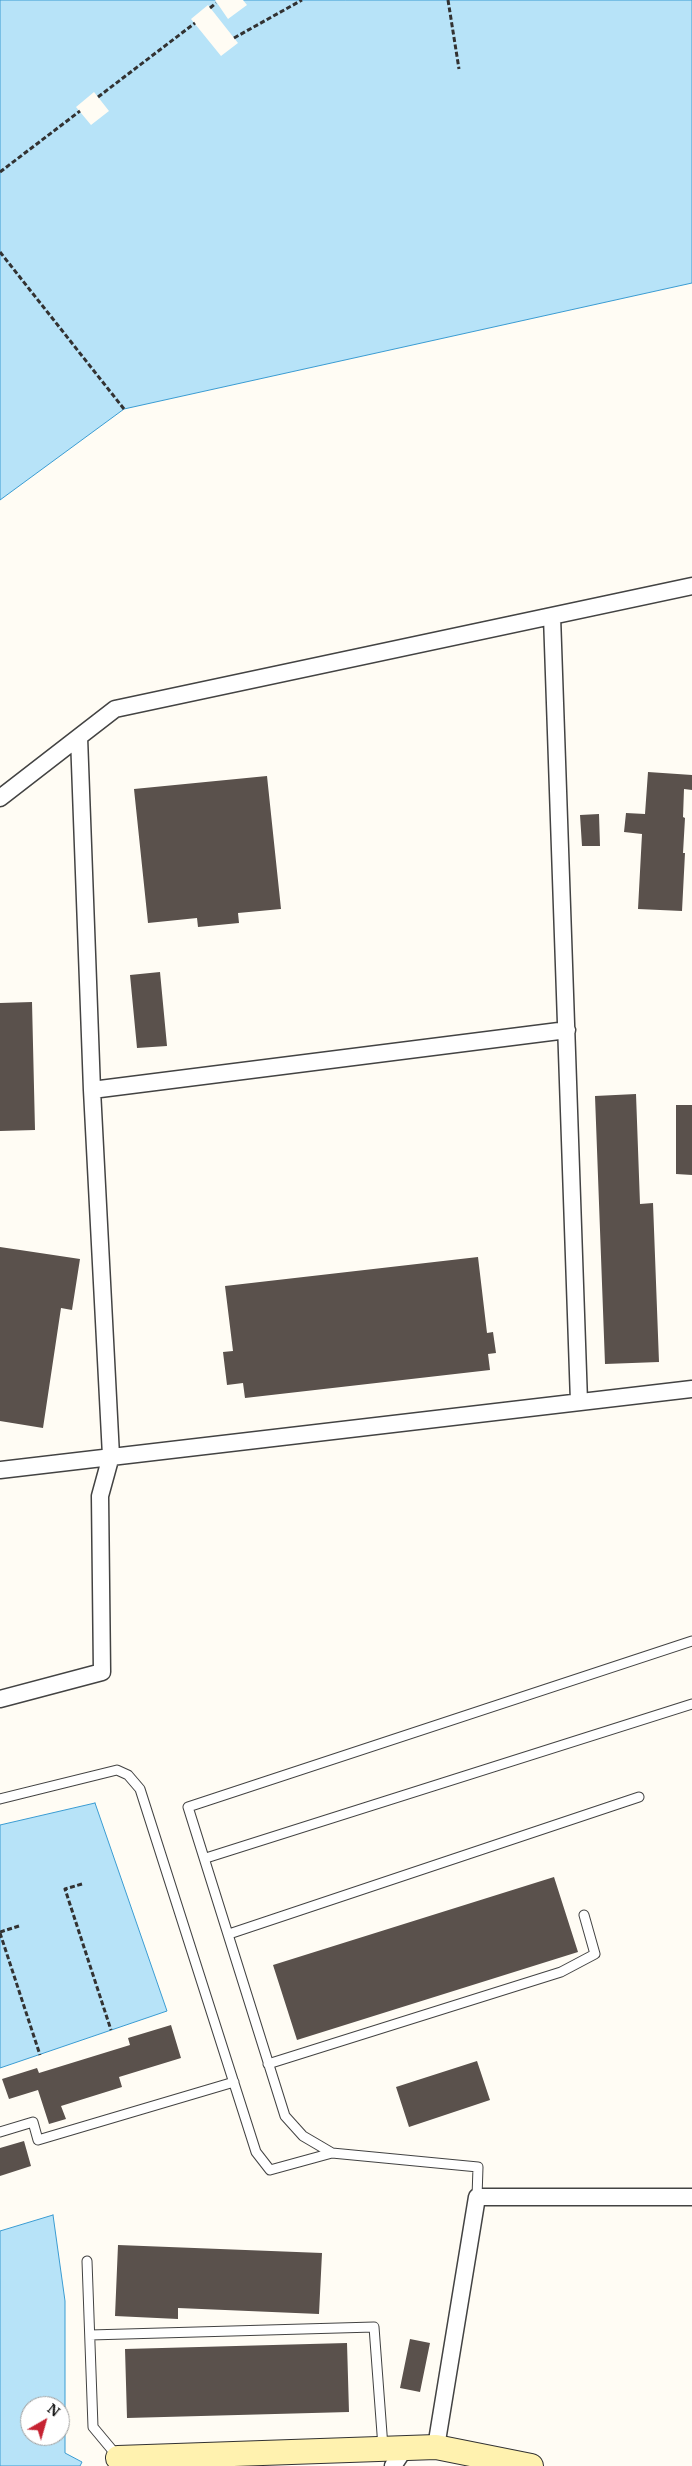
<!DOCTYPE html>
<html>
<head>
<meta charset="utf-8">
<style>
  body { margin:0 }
  #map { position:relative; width:692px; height:2466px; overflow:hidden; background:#fffcf4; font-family:Merriweather,serif }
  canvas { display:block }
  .north { position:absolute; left:20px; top:2396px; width:50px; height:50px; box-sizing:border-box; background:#fff; border:1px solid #9f9f9f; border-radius:50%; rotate:38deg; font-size:14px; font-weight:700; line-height:20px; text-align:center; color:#101010 }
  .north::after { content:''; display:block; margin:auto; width:18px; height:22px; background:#c62332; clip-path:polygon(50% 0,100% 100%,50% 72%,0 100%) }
</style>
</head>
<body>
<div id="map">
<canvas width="692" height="2466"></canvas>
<div class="north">N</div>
</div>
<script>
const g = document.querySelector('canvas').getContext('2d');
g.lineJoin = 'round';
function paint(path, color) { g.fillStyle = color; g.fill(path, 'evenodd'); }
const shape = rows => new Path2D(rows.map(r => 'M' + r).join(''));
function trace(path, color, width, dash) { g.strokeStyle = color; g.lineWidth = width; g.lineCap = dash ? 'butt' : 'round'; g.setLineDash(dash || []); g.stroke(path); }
const water = shape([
  [0,0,692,0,692,283,124,409,0,500,0,0],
  [95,1803,167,2011,0,2068,0,1825,95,1803],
  [53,2215,65,2301,65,2453,82,2462,80,2466,0,2466,0,2231,53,2215],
  [30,2406,60,2406,60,2436,30,2436,30,2406]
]);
paint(water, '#b7e3f8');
trace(water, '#3b9cd2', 1);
paint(shape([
  [215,0,243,0,247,5,228,19],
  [208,5,238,43,221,56,191,19],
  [94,92,109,111,91,125,76,107]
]), '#fffcf4');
paint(shape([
  [648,772,692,775,692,790,684,789,683,817,685,818,683,853,685,853,682,911,638,909,642,834,624,832,626,813,645,814],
  [267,776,281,909,238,913,239,923,198,927,197,918,148,923,134,789],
  [599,814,600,846,582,846,580,815],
  [160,972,167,1046,137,1048,130,975],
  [32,1002,35,1130,0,1131,0,1003],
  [636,1094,640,1204,653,1203,659,1362,605,1364,595,1096],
  [676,1105,692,1105,692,1175,676,1174],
  [0,1247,80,1259,72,1310,61,1308,43,1428,0,1421],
  [478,1257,487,1333,493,1332,496,1353,488,1354,490,1370,245,1398,243,1383,227,1385,223,1352,233,1351,225,1286],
  [554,1877,578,1952,297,2040,273,1965],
  [171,2025,181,2058,119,2077,122,2087,61,2106,66,2119,49,2124,38,2090,9,2099,2,2079,37,2068,39,2073,130,2045,128,2038],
  [477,2061,490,2100,409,2127,396,2087],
  [24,2141,31,2166,0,2176,0,2148],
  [118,2245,322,2253,319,2314,178,2308,178,2319,115,2316],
  [410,2339,430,2343,420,2392,400,2388],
  [347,2343,349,2412,127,2418,125,2349]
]), '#5a514c');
const lane = shape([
  [0,1799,117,1770,128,1775,140,1789,256,2152,270,2170,332,2153],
  [206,1858,692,1704],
  [229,1934,639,1797],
  [268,2064,561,1972,595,1954,584,1915],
  [0,2132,33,2122,38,2140,234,2082],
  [477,2197,478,2167,332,2153,303,2136,285,2116,188,1807,692,1641],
  [87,2261,93,2427,118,2457],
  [90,2335,374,2327,383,2447]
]);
const street = shape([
  [552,616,579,1402],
  [0,798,115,709,692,586],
  [92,1090,567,1030],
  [0,1470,692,1389],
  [0,1699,102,1672,100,1496,111,1456,92,1090,79,737],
  [436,2447,477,2197,692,2197],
  [393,2466,405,2448]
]);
const secondary = shape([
  [118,2458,436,2447,531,2466]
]);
trace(lane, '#434343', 11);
trace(street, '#434343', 19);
trace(secondary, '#323232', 26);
trace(shape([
  [448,0,459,69],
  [210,8,216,3],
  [234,38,302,0],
  [98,97,195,23],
  [0,172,80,111],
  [0,252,124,409],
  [82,1884,65,1889,111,2030],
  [0,1932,19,1926],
  [0,1933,40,2055]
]), '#323232', 3, [5, 2.5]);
trace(lane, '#fff', 9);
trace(street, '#fff', 16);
trace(secondary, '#fff2af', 24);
</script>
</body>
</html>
